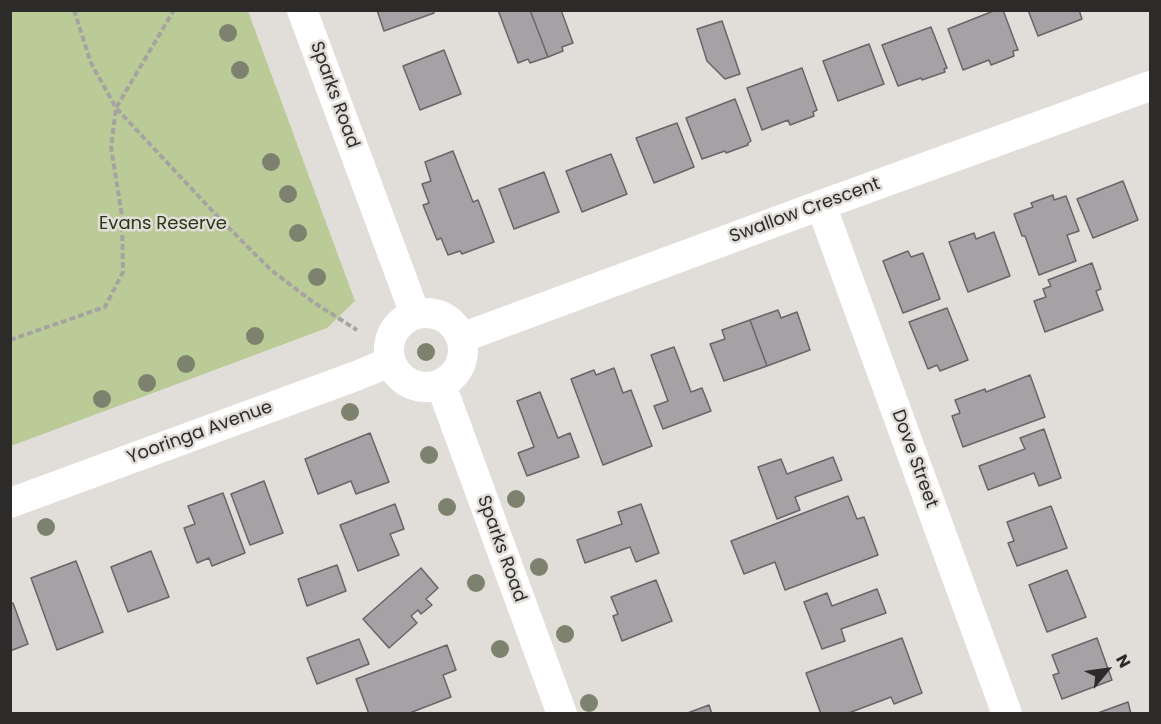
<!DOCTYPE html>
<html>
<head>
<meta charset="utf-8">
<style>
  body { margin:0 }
  #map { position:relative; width:1161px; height:724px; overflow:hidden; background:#e1deda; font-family:Poppins,sans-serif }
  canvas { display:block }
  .frame { position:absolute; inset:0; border:12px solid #2d2b2a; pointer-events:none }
  .north { position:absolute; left:1077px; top:640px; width:60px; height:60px; -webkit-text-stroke:4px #e1deda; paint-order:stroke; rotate:61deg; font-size:16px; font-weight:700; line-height:24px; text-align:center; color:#2d2b2a }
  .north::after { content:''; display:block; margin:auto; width:21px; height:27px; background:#2d2b2a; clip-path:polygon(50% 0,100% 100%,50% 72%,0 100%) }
</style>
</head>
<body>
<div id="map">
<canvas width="1161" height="724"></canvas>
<div class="frame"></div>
<div class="north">N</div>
</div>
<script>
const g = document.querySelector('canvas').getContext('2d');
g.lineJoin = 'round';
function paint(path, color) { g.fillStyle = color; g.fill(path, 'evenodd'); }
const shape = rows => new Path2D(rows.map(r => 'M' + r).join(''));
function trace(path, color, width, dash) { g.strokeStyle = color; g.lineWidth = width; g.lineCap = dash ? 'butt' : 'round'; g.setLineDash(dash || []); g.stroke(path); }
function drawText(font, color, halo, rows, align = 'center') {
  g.font = font + ' Poppins,sans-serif'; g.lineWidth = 5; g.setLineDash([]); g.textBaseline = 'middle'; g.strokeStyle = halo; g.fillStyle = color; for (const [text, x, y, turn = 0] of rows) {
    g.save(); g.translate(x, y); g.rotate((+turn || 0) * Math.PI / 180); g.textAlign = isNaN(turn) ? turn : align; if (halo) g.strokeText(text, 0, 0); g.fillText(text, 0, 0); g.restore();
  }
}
paint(shape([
  [11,10,248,11,355,301,327,328,11,446]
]), '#bacb98');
const building = shape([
  [377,10,433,10,434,13,384,31,377,10],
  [498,10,530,10,548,57,530,63,528,59,518,63,498,10],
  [530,10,561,10,573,43,562,47,563,51,548,57,530,10],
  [996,10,1003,10,1018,50,1013,51,1014,56,991,65,989,60,963,70,948,29,996,10],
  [1028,10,1079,10,1082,19,1038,36,1028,10],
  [722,21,740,74,725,79,707,61,697,29,722,21],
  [931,27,947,68,944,69,945,72,922,80,921,78,898,86,882,45,931,27],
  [869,44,884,84,838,101,823,61,869,44],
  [444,50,461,94,420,110,403,66,444,50],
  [802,68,817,110,813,112,814,116,790,125,788,120,762,130,747,88,802,68],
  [735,99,751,141,748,143,748,145,726,153,725,151,702,159,686,118,735,99],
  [677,123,694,167,654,183,636,138,677,123],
  [453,151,473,202,478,200,494,242,462,254,460,251,448,255,441,238,437,240,423,205,429,203,422,184,431,181,425,162,453,151],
  [611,154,627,194,582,212,566,171,611,154],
  [544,172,559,212,514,229,499,189,544,172],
  [1123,181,1138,220,1093,238,1077,199,1123,181],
  [1053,195,1054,200,1066,196,1079,231,1067,235,1076,261,1039,275,1025,236,1022,236,1014,214,1033,207,1031,203,1053,195],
  [994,232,1010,276,968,292,949,242,974,233,976,239,994,232],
  [908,251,911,257,923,253,940,299,903,313,883,261,908,251],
  [1092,263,1101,289,1096,291,1103,310,1045,332,1034,301,1046,297,1043,289,1051,286,1048,280,1092,263],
  [947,308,968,360,940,371,937,365,928,369,909,322,947,308],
  [778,310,781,318,797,312,810,350,767,366,750,320,778,310],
  [750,320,767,366,724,381,710,344,725,339,722,330,750,320],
  [674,347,691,392,702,388,711,411,663,429,654,406,668,401,651,355,674,347],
  [614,368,623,393,631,390,652,446,603,465,571,379,594,370,596,375,614,368],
  [1030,375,1045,417,963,447,952,416,960,413,955,400,985,389,986,392,1030,375],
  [540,392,558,438,570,433,579,457,527,476,518,453,534,447,517,401,540,392],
  [1044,429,1061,478,1039,486,1034,473,988,490,979,466,1025,449,1020,438,1044,429],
  [370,433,389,482,356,494,351,481,318,494,305,459,370,433],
  [833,457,842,480,795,497,800,510,777,519,758,467,781,459,787,474,833,457],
  [264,481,283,533,250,545,231,494,264,481],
  [223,493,245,553,212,566,209,558,197,563,184,528,195,524,188,506,223,493],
  [848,496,857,519,864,517,878,555,785,590,775,562,744,574,731,541,848,496],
  [395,504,404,529,390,534,399,555,358,571,340,525,395,504],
  [641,504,659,553,636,562,630,547,585,563,577,540,622,524,618,512,641,504],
  [1051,506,1067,548,1017,566,1008,543,1014,541,1007,522,1051,506],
  [151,551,169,597,128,612,111,567,151,551],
  [76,561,103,632,57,650,31,578,76,561],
  [337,565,346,591,307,606,298,579,337,565],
  [421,568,438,588,426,599,432,605,421,614,418,610,411,616,417,623,389,648,363,619,421,568],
  [1067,570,1086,617,1047,632,1029,585,1067,570],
  [656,580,672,621,622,641,613,616,618,614,611,597,656,580],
  [877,589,886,613,841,629,845,641,822,649,804,602,827,593,832,606,877,589],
  [13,603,28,644,10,651,10,604,13,603],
  [902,638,922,693,894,704,891,697,846,714,821,714,806,673,902,638],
  [1097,638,1112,680,1062,699,1053,675,1059,673,1052,655,1097,638],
  [359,639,369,664,317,684,307,658,359,639],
  [447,645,456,670,443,675,451,697,407,714,369,714,356,679,447,645],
  [1128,702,1131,714,1095,714,1128,702],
  [709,705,712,714,685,714,709,705]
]);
paint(building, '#a4a2a5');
trace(building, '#676568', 1.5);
trace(shape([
  [74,10,91,63,116,108,220,219,271,270,313,302,357,330],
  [10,340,105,307,123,272,122,216,111,147,116,108,174,10]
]), '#a6a3a0', 4, [6, 3]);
trace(shape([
  [302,10,415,314],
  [821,205,1007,714],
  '389 350a37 37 0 1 1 74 0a37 37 0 1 1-74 0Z',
  [461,338,821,205,1150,86],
  [441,385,562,714],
  [10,503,356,376,390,362]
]), '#fff', 30);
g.fillStyle = '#7d826e';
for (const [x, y] of [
  [228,33],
  [240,70],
  [271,162],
  [288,194],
  [298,233],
  [317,277],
  [255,336],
  [426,352],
  [186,364],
  [147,383],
  [102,399],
  [350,412],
  [429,455],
  [516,499],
  [447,507],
  [46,527],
  [539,567],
  [476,583],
  [565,634],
  [500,649],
  [589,703]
]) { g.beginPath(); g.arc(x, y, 9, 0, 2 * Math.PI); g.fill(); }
drawText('18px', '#2d2b2a', '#e1deda', [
  ["Sparks Road",334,95,70],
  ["Swallow Crescent",805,211,-20],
  ["Yooringa Avenue",200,433,-20],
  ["Dove Street",914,459,70],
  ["Sparks Road",501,549,70]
]);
drawText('18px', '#2c3615', '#e1deda', [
  ["Evans Reserve",163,224]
]);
</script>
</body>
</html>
